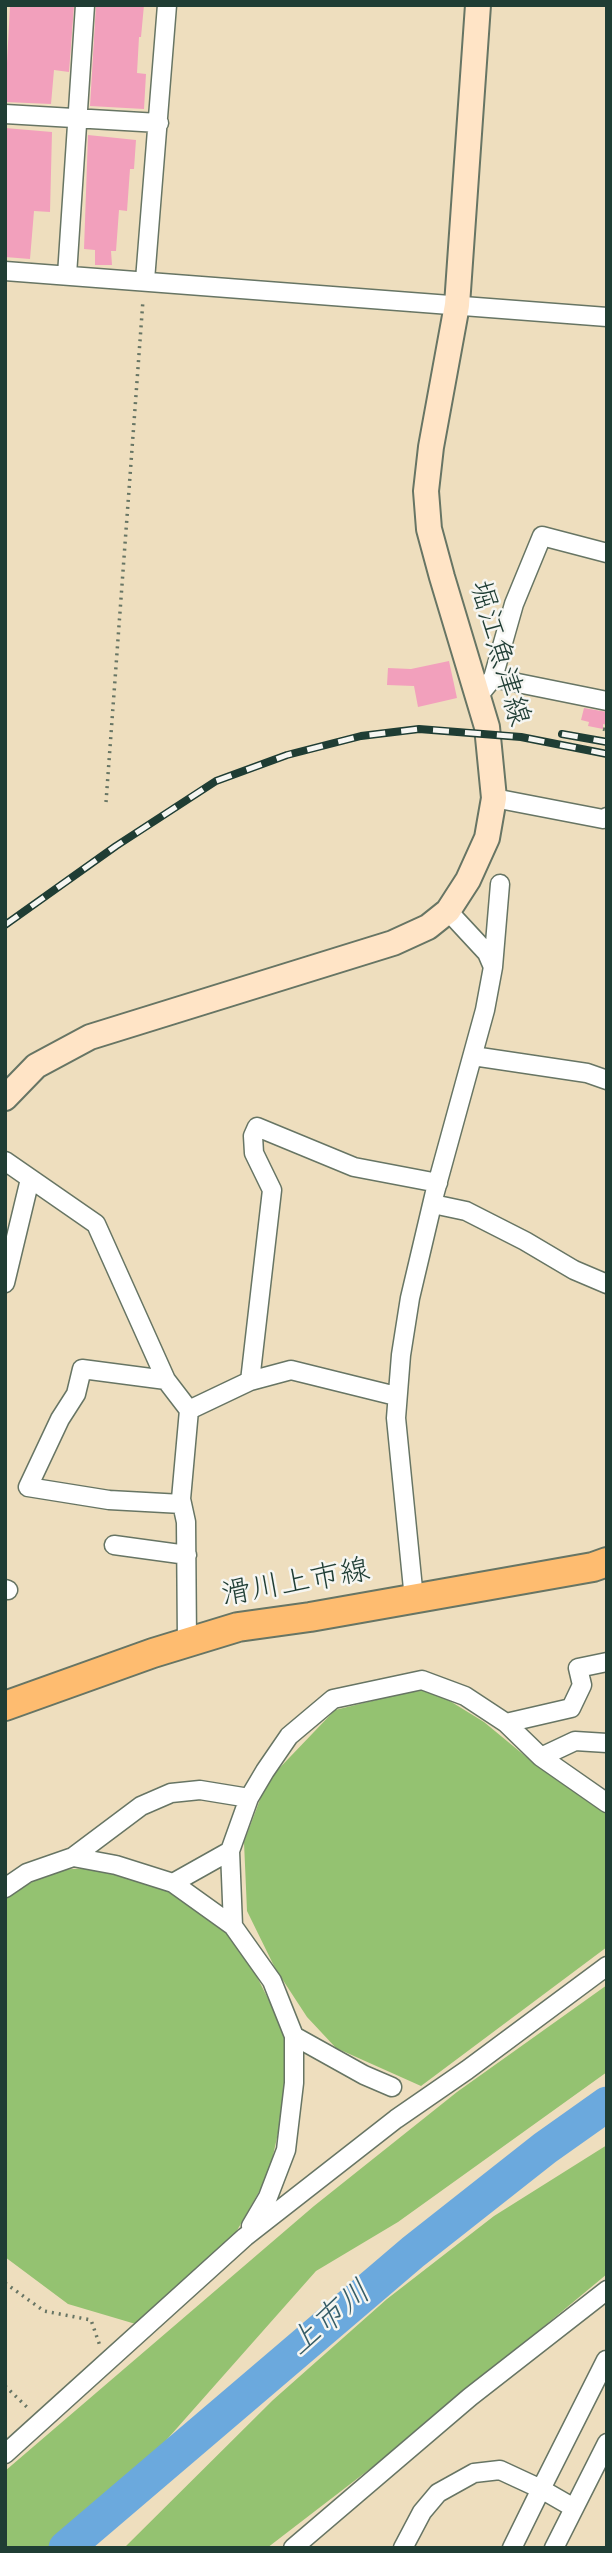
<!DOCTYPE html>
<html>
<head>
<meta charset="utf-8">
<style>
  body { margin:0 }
  #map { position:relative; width:612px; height:2553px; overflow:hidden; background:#eedebe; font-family:"Indie Flower",sans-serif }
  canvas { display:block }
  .frame { position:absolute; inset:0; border:7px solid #1f3d34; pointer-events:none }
</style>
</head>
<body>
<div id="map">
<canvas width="612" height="2553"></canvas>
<div class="frame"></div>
</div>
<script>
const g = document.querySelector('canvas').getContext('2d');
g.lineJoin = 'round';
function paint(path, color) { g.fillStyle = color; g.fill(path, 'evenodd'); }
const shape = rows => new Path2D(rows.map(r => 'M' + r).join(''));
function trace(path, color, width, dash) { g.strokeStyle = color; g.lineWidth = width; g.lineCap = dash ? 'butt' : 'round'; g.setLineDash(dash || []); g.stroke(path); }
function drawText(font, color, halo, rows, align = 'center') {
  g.font = font + ' "Indie Flower","Klee One",sans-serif'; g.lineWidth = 5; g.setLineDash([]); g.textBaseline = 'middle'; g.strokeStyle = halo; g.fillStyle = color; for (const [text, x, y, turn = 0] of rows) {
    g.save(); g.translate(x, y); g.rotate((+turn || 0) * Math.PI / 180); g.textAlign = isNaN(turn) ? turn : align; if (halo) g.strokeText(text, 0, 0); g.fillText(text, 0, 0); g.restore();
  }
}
paint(shape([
  [432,1690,484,1722,536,1765,607,1812,607,1947,421,2086,336,2048,307,2017,275,1968,247,1911,244,1842,267,1781,335,1710,409,1692],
  [92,1868,174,1893,226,1930,256,1975,284,2030,285,2101,269,2174,235,2234,139,2325,68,2304,5,2257,5,1899,15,1891,55,1870],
  [607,1985,607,2072,398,2222,316,2271,162,2445,50,2548,5,2548,5,2471,314,2206,457,2092],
  [607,2145,607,2274,401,2445,267,2548,124,2548,273,2400,387,2299,494,2216]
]), '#94c271');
trace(shape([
  [66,2548,413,2252,545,2148,607,2104]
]), '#6ba9dd', 35);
paint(shape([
  [10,5,74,6,69,72,54,70,51,104,5,102],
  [96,5,144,5,141,37,139,37,137,73,146,74,144,109,90,106],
  [5,128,52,132,50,212,34,211,30,259,5,257],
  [88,135,136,140,134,169,130,169,127,211,119,210,116,251,111,251,112,265,95,265,95,250,84,249],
  [449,661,457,698,418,707,414,686,387,685,388,668,411,669],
  [584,708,607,712,607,725,603,724,603,729,588,726,589,722,581,720]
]), '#f2a0bc');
const street = shape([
  [5,114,159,123],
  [5,271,607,317],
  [67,275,85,5],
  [145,280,167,5],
  [493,678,607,701],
  [479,695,493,678,514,604,542,536,607,553],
  [494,798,603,819,607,817],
  [493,967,500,884],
  [473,1056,587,1073,607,1080],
  [5,1161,96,1224,166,1380,189,1410,181,1499,186,1522,187,1642],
  [433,1204,466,1211,525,1241,574,1270,607,1284],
  [5,1283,30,1179],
  [166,1380,82,1369,76,1394,60,1419,28,1487,109,1500,182,1504],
  [250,1381,272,1190,254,1153,253,1136,257,1127,354,1167,438,1183],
  [189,1410,250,1381,291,1370,396,1396],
  [114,1545,187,1555],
  [5,1589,8,1590],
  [414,1599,396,1418,401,1355,410,1298,435,1192,485,1010,493,967,487,953,448,911],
  [607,1743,575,1741,541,1757,607,1803],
  [541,1757,506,1723,571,1708,582,1685,578,1668,607,1662],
  [230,1851,233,1926,173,1883,230,1851,249,1798,265,1771,289,1736,333,1699,422,1680,465,1696,506,1723],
  [73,1857,141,1806,171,1793,200,1790,249,1798],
  [5,1888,27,1873,73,1857,116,1865,173,1883],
  [233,1926,272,1981,294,2036,294,2083,286,2150,268,2197,251,2226],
  [294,2036,364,2075,392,2087],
  [5,2454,245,2237,396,2119,467,2070,607,1966],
  [293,2548,470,2397,607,2290],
  [403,2548,422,2512,438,2493,474,2473,500,2470,541,2489,606,2360],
  [512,2548,541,2489,574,2508],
  [554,2548,607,2443]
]);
const secondary = shape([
  [5,1098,36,1066,90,1037,393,943,428,927,448,911,468,880,487,838,494,798,487,727,442,577,429,529,426,491,431,447,457,305,478,5]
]);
const primary = shape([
  [5,1706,153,1653,238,1627,310,1617,593,1567,607,1562]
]);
trace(street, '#677564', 21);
trace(secondary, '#677564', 28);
trace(primary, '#677564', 32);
trace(shape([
  [603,729,607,730],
  [106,802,143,300],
  [5,2283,44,2311,91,2320,100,2346],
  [5,2386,30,2410]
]), '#677564', 3.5, [2, 5]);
trace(street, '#fff', 18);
trace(secondary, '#ffe4c6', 24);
trace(primary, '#febc70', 28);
const rail = shape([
  [562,734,607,742],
  [5,925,116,846,216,781,287,755,361,736,419,729,521,737,607,754]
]);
trace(rail, '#1f3d34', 8);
trace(rail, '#f6f6f2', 5, [16]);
drawText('30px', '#1f3d34', '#f6f6f2', [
  ["堀江魚津線",496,654,74],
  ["滑川上市線",296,1586,-10]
]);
drawText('italic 32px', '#365d67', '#f6f6f2', [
  ["上市川",332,2321,-40]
]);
</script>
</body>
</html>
